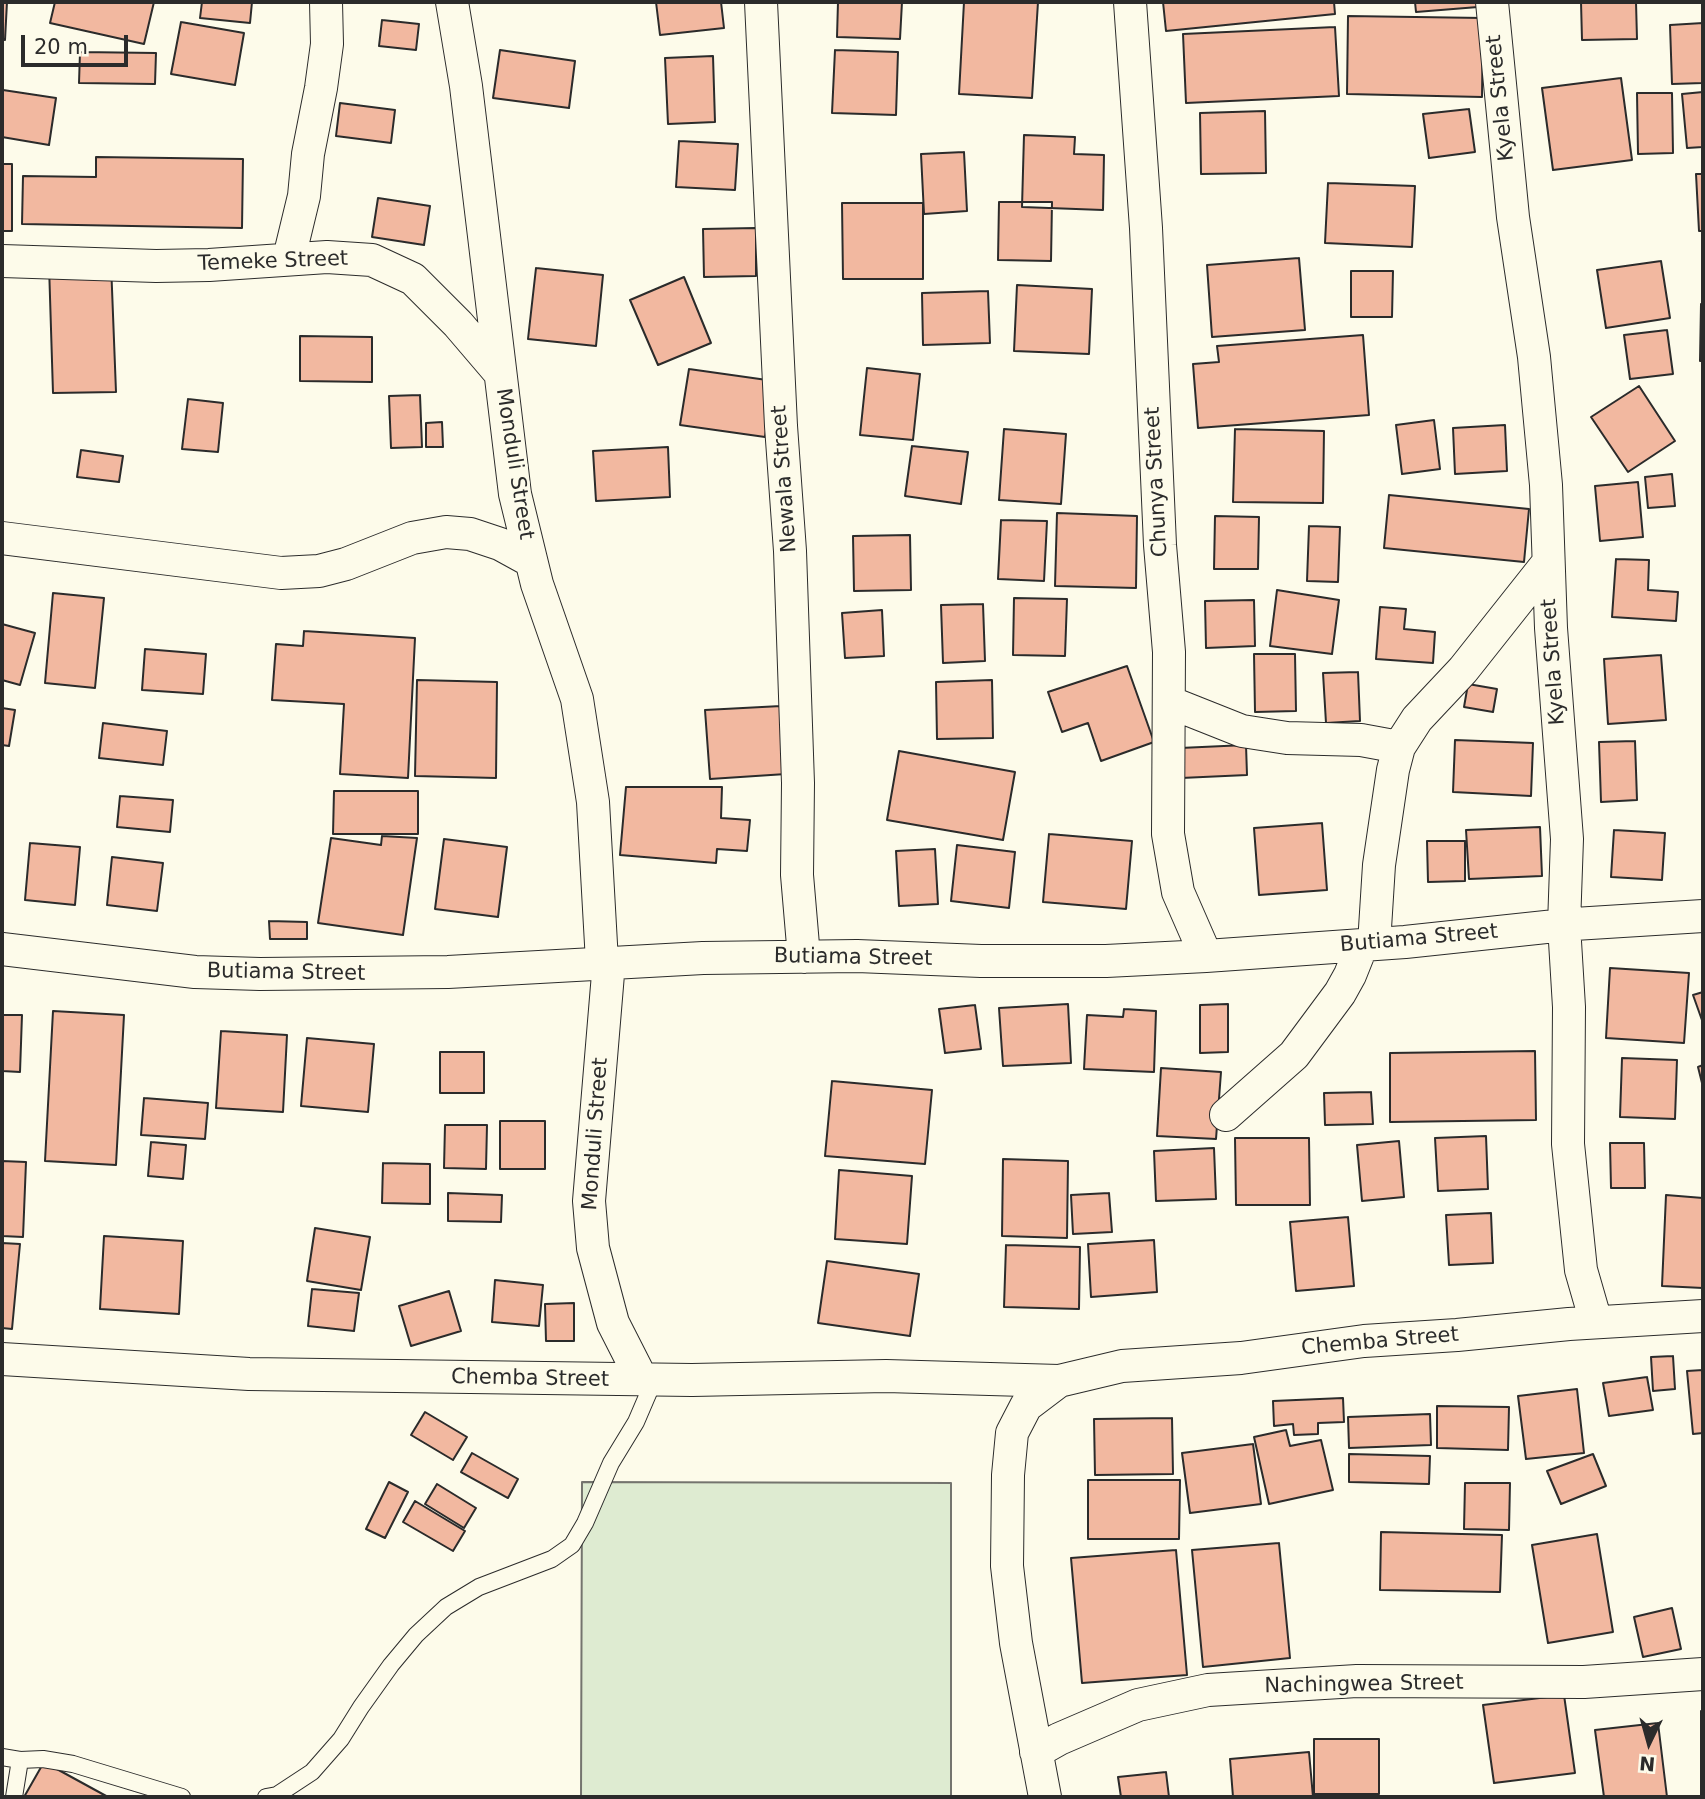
<!DOCTYPE html>
<html>
<head>
<meta charset="utf-8">
<style>
  body { margin:0 }
  #map { position:relative; width:1705px; height:1799px; overflow:hidden; background:#fdfbea; font-family:"DejaVu Sans",sans-serif }
  canvas { display:block }
  .frame { position:absolute; inset:0; border:4px solid #2b2b2b; pointer-events:none }
  .north { position:absolute; left:1614px; top:1708px; width:70px; height:70px; -webkit-text-stroke:5px #fdfbea; paint-order:stroke; rotate:185deg; font-size:19px; font-weight:700; line-height:28px; text-align:center; color:#2b2b2b }
  .north::after { content:''; display:block; margin:auto; width:24px; height:32px; background:#2b2b2b; clip-path:polygon(50% 0,100% 100%,50% 72%,0 100%) }
  .scale { position:absolute; left:21px; top:35px; width:107px; height:32px; box-sizing:border-box; border:4px solid #2b2b2b; border-top:0; padding-left:9px; font-size:21px; line-height:24px; white-space:nowrap; color:#2b2b2b; -webkit-text-stroke:5px #fdfbea; paint-order:stroke }
</style>
</head>
<body>
<div id="map">
<canvas width="1705" height="1799"></canvas>
<div class="frame"></div>
<div class="north">N</div>
<div class="scale">20 m</div>
</div>
<script>
const g = document.querySelector('canvas').getContext('2d');
g.lineJoin = 'round';
function paint(path, color) { g.fillStyle = color; g.fill(path, 'evenodd'); }
const shape = rows => new Path2D(rows.map(r => 'M' + r).join(''));
function trace(path, color, width, dash) { g.strokeStyle = color; g.lineWidth = width; g.lineCap = dash ? 'butt' : 'round'; g.setLineDash(dash || []); g.stroke(path); }
function drawText(font, color, halo, rows, align = 'center') {
  g.font = font + ' "DejaVu Sans",sans-serif'; g.lineWidth = 5; g.setLineDash([]); g.textBaseline = 'middle'; g.strokeStyle = halo; g.fillStyle = color; for (const [text, x, y, turn = 0] of rows) {
    g.save(); g.translate(x, y); g.rotate((+turn || 0) * Math.PI / 180); g.textAlign = isNaN(turn) ? turn : align; if (halo) g.strokeText(text, 0, 0); g.fillText(text, 0, 0); g.restore();
  }
}
const green = shape([
  [582,1482,951,1483,951,1797,581,1797,582,1482]
]);
paint(green, '#deebd1');
trace(green, '#74746e', 2);
const building = shape([
  [2,2,7,2,5,40,2,39,2,2],
  [55,2,154,2,144,44,50,23,55,2],
  [202,2,252,2,250,23,200,18,202,2],
  [656,2,721,2,724,28,660,35,656,2],
  [838,2,902,2,900,39,837,37,838,2],
  [964,2,1038,2,1032,98,959,94,964,2],
  [1163,2,1334,2,1335,14,1166,31,1163,2],
  [1415,2,1477,2,1478,7,1416,12,1415,2],
  [1581,2,1636,2,1637,39,1582,40,1581,2],
  [1348,16,1483,18,1482,97,1347,94,1348,16],
  [382,20,419,24,416,50,379,46,382,20],
  [181,22,244,33,235,85,171,74,181,22],
  [1703,23,1703,83,1672,84,1670,25,1703,23],
  [1335,27,1339,96,1186,103,1183,34,1335,27],
  [500,50,575,61,569,108,493,98,500,50],
  [835,50,898,52,896,115,832,113,835,50],
  [80,52,156,53,155,84,79,83,80,52],
  [713,56,715,122,668,124,665,58,713,56],
  [1621,78,1632,160,1553,170,1542,88,1621,78],
  [3,90,56,98,49,145,2,137,3,90],
  [1703,92,1703,147,1687,148,1682,94,1703,92],
  [1637,93,1672,93,1673,153,1638,154,1637,93],
  [340,103,395,110,391,143,336,136,340,103],
  [1469,109,1475,152,1429,158,1423,114,1469,109],
  [1265,111,1266,173,1201,174,1200,113,1265,111],
  [1024,135,1075,137,1074,154,1104,155,1103,210,1022,207,1024,135],
  [679,141,738,144,735,190,676,187,679,141],
  [964,152,967,211,924,214,921,154,964,152],
  [96,157,243,159,242,228,22,224,23,176,96,177,96,157],
  [2,164,12,164,12,231,2,231,2,164],
  [1696,174,1703,174,1703,231,1699,231,1696,174],
  [1328,183,1415,186,1412,247,1325,243,1328,183],
  [378,198,430,206,424,245,372,237,378,198],
  [999,202,1052,202,1051,261,998,260,999,202],
  [842,203,923,203,923,279,843,279,842,203],
  [756,228,756,276,704,277,703,229,756,228],
  [1299,258,1305,330,1212,337,1207,265,1299,258],
  [1661,261,1670,318,1606,328,1597,270,1661,261],
  [111,263,116,392,53,393,49,265,111,263],
  [536,268,603,275,596,346,528,339,536,268],
  [1351,271,1393,271,1392,317,1351,317,1351,271],
  [684,277,711,343,658,365,630,300,684,277],
  [1017,285,1092,289,1089,354,1014,351,1017,285],
  [988,291,990,343,923,345,922,293,988,291],
  [1701,304,1703,304,1703,361,1700,361,1701,304],
  [1667,330,1673,374,1630,379,1624,335,1667,330],
  [1363,335,1369,415,1198,428,1193,364,1219,362,1217,346,1363,335],
  [300,336,372,337,372,382,300,381,300,336],
  [867,368,920,374,913,440,860,435,867,368],
  [689,369,774,381,765,437,680,425,689,369],
  [1639,386,1675,441,1628,472,1591,417,1639,386],
  [420,395,422,447,391,448,389,396,420,395],
  [188,399,223,403,218,452,182,449,188,399],
  [1434,420,1440,469,1402,474,1396,425,1434,420],
  [442,422,443,447,426,447,426,423,442,422],
  [1505,425,1507,471,1455,474,1453,428,1505,425],
  [1004,429,1066,434,1061,504,999,500,1004,429],
  [1235,429,1324,431,1323,503,1233,502,1235,429],
  [912,446,968,452,961,504,905,496,912,446],
  [668,447,670,497,596,501,593,451,668,447],
  [81,450,123,456,119,482,77,477,81,450],
  [1672,474,1675,506,1648,508,1645,477,1672,474],
  [1638,482,1643,537,1600,541,1595,486,1638,482],
  [1389,495,1529,509,1524,562,1384,548,1389,495],
  [1057,513,1137,516,1136,588,1055,586,1057,513],
  [1215,516,1259,517,1258,569,1214,569,1215,516],
  [1001,520,1047,521,1044,581,998,579,1001,520],
  [1309,526,1340,527,1338,582,1307,581,1309,526],
  [910,535,911,590,854,591,853,536,910,535],
  [1616,559,1649,560,1648,590,1678,592,1676,621,1612,617,1616,559],
  [1277,590,1339,600,1332,654,1270,646,1277,590],
  [53,593,104,598,95,688,45,683,53,593],
  [1014,598,1067,599,1065,656,1013,655,1014,598],
  [1254,600,1255,646,1206,648,1205,601,1254,600],
  [983,604,985,661,943,663,941,605,983,604],
  [1380,607,1406,609,1404,629,1435,632,1433,663,1376,659,1380,607],
  [882,610,884,656,845,658,842,613,882,610],
  [2,624,35,633,20,685,2,680,2,624],
  [304,631,415,638,408,778,340,774,344,704,272,700,276,644,303,646,304,631],
  [145,649,206,654,203,694,142,690,145,649],
  [1254,654,1295,654,1296,711,1255,712,1254,654],
  [1661,655,1666,720,1608,724,1604,659,1661,655],
  [1127,666,1154,742,1101,761,1088,723,1062,732,1048,692,1127,666],
  [1358,672,1360,721,1326,723,1323,673,1358,672],
  [417,680,497,682,496,778,415,776,417,680],
  [992,680,993,738,937,739,936,682,992,680],
  [1468,684,1497,689,1493,712,1464,707,1468,684],
  [781,706,786,774,710,779,705,710,781,706],
  [2,708,15,710,9,746,2,745,2,708],
  [103,723,167,731,163,765,99,758,103,723],
  [1455,740,1533,743,1531,796,1453,792,1455,740],
  [1635,741,1637,800,1601,802,1599,742,1635,741],
  [1246,745,1247,775,1181,778,1180,748,1246,745],
  [899,751,1015,772,1003,840,887,820,899,751],
  [626,787,722,787,721,818,750,820,747,851,717,849,716,863,620,855,626,787],
  [334,791,418,791,418,834,333,834,334,791],
  [120,796,173,800,170,832,117,827,120,796],
  [1322,823,1327,890,1259,895,1254,828,1322,823],
  [1540,827,1542,876,1469,879,1466,830,1540,827],
  [1614,830,1665,833,1662,880,1611,877,1614,830],
  [1049,834,1132,841,1126,909,1043,902,1049,834],
  [382,836,417,838,403,935,318,923,331,838,381,845,382,836],
  [444,839,507,847,498,917,435,909,444,839],
  [1427,841,1465,841,1465,881,1428,882,1427,841],
  [30,843,80,847,75,905,25,900,30,843],
  [957,845,1015,852,1009,908,951,901,957,845],
  [935,849,938,904,899,906,896,851,935,849],
  [112,857,163,863,157,911,107,905,112,857],
  [269,921,307,922,307,939,270,939,269,921],
  [1610,968,1689,973,1684,1043,1606,1038,1610,968],
  [1703,992,1703,1023,1693,995,1703,992],
  [1068,1004,1071,1063,1003,1066,999,1008,1068,1004],
  [1228,1004,1228,1052,1200,1053,1200,1005,1228,1004],
  [975,1005,981,1049,945,1053,939,1009,975,1005],
  [1124,1009,1156,1011,1154,1072,1084,1069,1087,1015,1123,1017,1124,1009],
  [53,1011,124,1015,116,1165,45,1161,53,1011],
  [2,1015,22,1015,20,1072,2,1071,2,1015],
  [221,1031,287,1035,283,1112,216,1108,221,1031],
  [307,1038,374,1044,368,1112,301,1106,307,1038],
  [1535,1051,1536,1120,1390,1122,1390,1053,1535,1051],
  [440,1052,484,1052,484,1093,440,1093,440,1052],
  [1622,1058,1677,1060,1675,1119,1620,1117,1622,1058],
  [1703,1065,1703,1087,1698,1067,1703,1065],
  [1161,1068,1221,1072,1216,1139,1157,1136,1161,1068],
  [832,1081,932,1090,925,1164,825,1156,832,1081],
  [1371,1092,1373,1124,1325,1125,1324,1093,1371,1092],
  [144,1098,208,1103,205,1139,141,1135,144,1098],
  [500,1121,545,1121,545,1169,500,1169,500,1121],
  [445,1125,487,1125,486,1169,444,1168,445,1125],
  [1486,1136,1488,1189,1438,1191,1435,1138,1486,1136],
  [1235,1138,1309,1138,1310,1205,1236,1205,1235,1138],
  [1399,1141,1404,1197,1362,1201,1357,1145,1399,1141],
  [151,1142,186,1145,183,1179,148,1176,151,1142],
  [1610,1143,1644,1143,1645,1188,1611,1188,1610,1143],
  [1214,1148,1216,1199,1156,1201,1154,1151,1214,1148],
  [1003,1159,1068,1161,1067,1238,1002,1236,1003,1159],
  [2,1161,26,1162,23,1237,2,1236,2,1161],
  [383,1163,430,1164,430,1204,382,1203,383,1163],
  [839,1170,912,1176,907,1244,835,1239,839,1170],
  [448,1193,502,1195,501,1222,448,1221,448,1193],
  [1109,1193,1112,1232,1073,1234,1071,1195,1109,1193],
  [1666,1195,1703,1198,1703,1288,1662,1286,1666,1195],
  [1491,1213,1493,1263,1449,1265,1446,1215,1491,1213],
  [1348,1217,1354,1286,1296,1291,1290,1222,1348,1217],
  [315,1228,370,1237,361,1290,307,1281,315,1228],
  [104,1236,183,1241,179,1314,100,1309,104,1236],
  [1154,1240,1157,1292,1091,1297,1088,1244,1154,1240],
  [2,1243,20,1244,12,1329,2,1328,2,1243],
  [1006,1245,1080,1247,1079,1309,1004,1307,1006,1245],
  [827,1261,919,1274,910,1336,818,1323,827,1261],
  [495,1280,543,1285,539,1326,492,1322,495,1280],
  [312,1289,359,1293,354,1331,308,1326,312,1289],
  [449,1291,461,1331,411,1346,399,1306,449,1291],
  [574,1303,574,1341,546,1341,545,1304,574,1303],
  [1673,1356,1675,1389,1653,1391,1651,1357,1673,1356],
  [1703,1370,1703,1433,1693,1434,1687,1371,1703,1370],
  [1647,1377,1653,1410,1609,1416,1603,1383,1647,1377],
  [1577,1389,1584,1453,1526,1459,1518,1396,1577,1389],
  [1343,1398,1344,1422,1318,1423,1318,1434,1294,1435,1293,1424,1274,1426,1273,1401,1343,1398],
  [1437,1406,1509,1407,1508,1450,1437,1448,1437,1406],
  [425,1412,467,1437,453,1460,411,1435,425,1412],
  [1430,1414,1431,1445,1349,1448,1348,1417,1430,1414],
  [1172,1418,1173,1474,1095,1475,1094,1419,1172,1418],
  [1286,1430,1290,1446,1321,1440,1333,1490,1269,1504,1254,1437,1286,1430],
  [1253,1444,1261,1504,1190,1513,1182,1453,1253,1444],
  [472,1453,518,1479,508,1498,461,1472,472,1453],
  [1349,1454,1430,1456,1429,1484,1349,1482,1349,1454],
  [1593,1454,1606,1486,1561,1504,1547,1471,1593,1454],
  [1088,1480,1180,1480,1179,1539,1088,1539,1088,1480],
  [389,1482,408,1492,385,1538,366,1529,389,1482],
  [1465,1483,1510,1483,1509,1530,1464,1529,1465,1483],
  [437,1484,476,1508,464,1528,425,1504,437,1484],
  [415,1501,465,1531,453,1551,403,1522,415,1501],
  [1381,1532,1502,1535,1500,1592,1380,1590,1381,1532],
  [1597,1534,1613,1632,1548,1643,1532,1545,1597,1534],
  [1279,1543,1290,1658,1203,1667,1192,1550,1279,1543],
  [1176,1550,1187,1675,1082,1683,1071,1558,1176,1550],
  [1672,1608,1681,1649,1643,1657,1634,1617,1672,1608],
  [1564,1695,1575,1773,1494,1783,1483,1705,1564,1695],
  [1701,1711,1703,1711,1703,1797,1701,1797,1701,1711],
  [1658,1723,1667,1797,1604,1797,1595,1730,1658,1723],
  [1314,1739,1379,1739,1379,1794,1314,1794,1314,1739],
  [1309,1752,1313,1797,1233,1797,1230,1759,1309,1752],
  [44,1762,108,1797,24,1797,44,1762],
  [1166,1772,1169,1797,1121,1797,1118,1777,1166,1772]
]);
paint(building, '#f2b8a0');
trace(building, '#2b2b2b', 2);
const lane = shape([
  [2,1757,20,1760,43,1759,73,1764,182,1797],
  [14,1797,20,1760],
  [266,1797,277,1795,312,1772,341,1739,361,1707,391,1665,416,1635,446,1607,479,1587,552,1559,572,1545,585,1523,611,1463,636,1422,654,1380]
]);
const street = shape([
  [452,2,466,86,515,494,537,584,577,699,593,802,602,962],
  [761,2,781,426,790,551,798,783,797,875,804,957],
  [1130,2,1146,228,1160,545,1169,652,1168,834,1178,892,1206,956],
  [1492,2,1513,217,1534,357,1546,485,1551,628,1567,839,1564,925,1569,1007,1568,1144,1581,1270,1596,1322],
  [289,258,304,196,308,154,321,88,327,44,326,2],
  [2,261,156,266,209,265,327,257,372,260,413,279,458,324,499,372],
  [2,538,281,573,319,571,346,564,412,538,446,532,470,534,500,544,531,561],
  [1169,702,1242,731,1287,738,1361,740,1399,747],
  [1374,944,1379,865,1393,770,1399,747,1417,719,1463,670,1547,564],
  [2,949,195,972,260,974,448,972,703,958,857,956,981,961,1106,961,1206,956,1405,942,1574,924,1703,916],
  [609,962,589,1201,593,1248,613,1323,642,1380],
  [1226,1115,1294,1055,1340,993,1350,975,1362,945],
  [2,1359,249,1374,692,1380,886,1376,1059,1381],
  [1036,1752,1059,1739,1138,1705,1208,1690,1357,1681,1584,1682,1703,1674],
  [1045,1797,1016,1643,1007,1566,1008,1475,1012,1433,1026,1406,1059,1381,1122,1366,1241,1358,1364,1341,1457,1335,1569,1324,1703,1316]
]);
trace(lane, '#2b2b2b', 18);
trace(street, '#2b2b2b', 34);
trace(lane, '#fdfbea', 16);
trace(street, '#fdfbea', 32);
drawText('21px', '#2b2b2b', '#fdfbea', [
  ["Kyela Street",1501,98,-96],
  ["Temeke Street",273,262,-2],
  ["Monduli Street",514,464,81],
  ["Newala Street",785,479,-94],
  ["Chunya Street",1157,482,-93],
  ["Kyela Street",1554,662,-94],
  ["Butiama Street",1419,939,-5],
  ["Butiama Street",853,958,1],
  ["Butiama Street",286,973,1],
  ["Monduli Street",596,1134,-86],
  ["Chemba Street",1380,1342,-5],
  ["Chemba Street",530,1379,1],
  ["Nachingwea Street",1364,1685,-1]
]);
</script>
</body>
</html>
